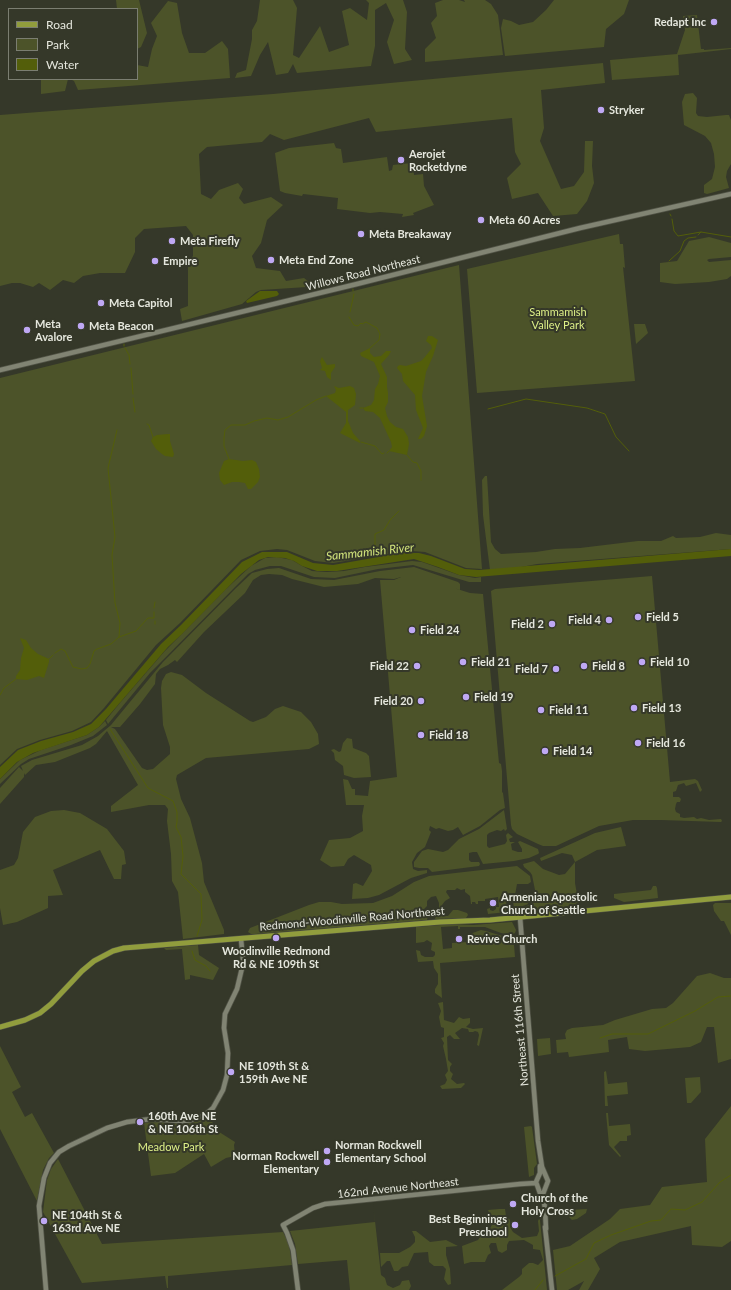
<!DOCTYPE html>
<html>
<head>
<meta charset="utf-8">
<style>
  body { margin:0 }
  #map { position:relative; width:731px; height:1290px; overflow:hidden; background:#353829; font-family:Lato,sans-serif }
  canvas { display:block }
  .legend { position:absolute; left:8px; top:8px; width:130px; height:72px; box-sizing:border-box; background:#353829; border:1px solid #7b7e71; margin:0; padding:5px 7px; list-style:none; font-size:12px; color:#e5e7dd }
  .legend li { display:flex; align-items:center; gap:8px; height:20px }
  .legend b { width:20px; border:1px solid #7b7e71 }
</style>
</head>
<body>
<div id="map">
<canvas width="731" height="1290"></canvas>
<ul class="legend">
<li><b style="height:5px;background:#919d3d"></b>Road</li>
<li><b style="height:11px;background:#4c5329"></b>Park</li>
<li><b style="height:11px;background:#535e0a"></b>Water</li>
</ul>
</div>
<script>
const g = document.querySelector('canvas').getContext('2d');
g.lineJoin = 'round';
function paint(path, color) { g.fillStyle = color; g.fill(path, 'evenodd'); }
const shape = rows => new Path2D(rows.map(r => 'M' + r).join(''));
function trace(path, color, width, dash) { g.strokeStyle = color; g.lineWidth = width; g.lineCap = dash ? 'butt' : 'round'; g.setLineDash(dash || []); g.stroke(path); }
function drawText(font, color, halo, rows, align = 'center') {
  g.font = font + ' Lato,sans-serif'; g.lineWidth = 4; g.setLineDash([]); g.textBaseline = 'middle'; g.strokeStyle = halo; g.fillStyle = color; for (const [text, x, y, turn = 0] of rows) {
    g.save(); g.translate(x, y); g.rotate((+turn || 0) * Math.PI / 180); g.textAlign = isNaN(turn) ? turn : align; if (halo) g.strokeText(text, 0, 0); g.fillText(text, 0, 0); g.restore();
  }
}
paint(shape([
  [116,0,139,0,147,33,141,47,137,49,137,9,117,9],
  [260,0,293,0,297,8,293,55,299,58,320,26,329,52,349,45,342,11,350,8,367,20,369,3,366,0,403,0,407,12,405,49,412,60,394,64,387,42,394,20,386,3,375,10,375,46,371,66,297,73,293,64,288,73,276,75,268,42,260,55,251,76,235,78,237,73,246,70,252,39,252,30,257,21],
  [443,0,459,0,465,2,464,0,485,0,491,4,498,15,503,55,425,62,425,49,436,38,431,23,437,16,435,3],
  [554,0,629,0,624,14,606,29,604,47,505,56,501,28,503,19,511,21,519,25,533,22,546,10],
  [168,1,177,3,182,33,189,53,205,53,222,41,228,49,230,78,78,90,74,81,70,79,137,79,137,65,148,67,152,49,157,36,151,23],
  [697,15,701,49,704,49,704,50,731,48,731,49,678,55,679,75,612,80,610,60,677,54,685,30,683,16],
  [603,63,605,83,541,90,544,128,540,141,561,189,574,186,584,172,585,141,593,141,592,166,594,183,587,201,577,214,553,216,538,193,512,199,507,178,521,164,515,152,512,118,376,132,369,118,284,140,270,134,262,142,207,147,199,154,201,194,211,199,219,190,238,183,243,189,239,198,244,204,271,197,283,205,267,220,261,243,252,256,256,268,280,271,286,281,304,278,309,282,307,287,261,290,256,292,242,304,182,321,180,309,188,306,188,262,193,256,193,235,186,226,144,229,135,238,135,252,125,273,100,273,83,276,74,283,63,280,50,290,39,283,33,287,20,283,12,283,0,286,0,115,273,94],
  [41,79,68,79,65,91,41,94],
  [693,93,697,98,696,113,698,116,707,117,726,115,729,115,731,120,731,164,727,171,726,177,729,188,707,194,704,193,704,185,712,179,715,167,714,154,711,143,705,136,684,125,682,102,685,94],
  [334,143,336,148,341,149,343,163,387,157,389,171,392,170,393,165,411,163,413,164,414,175,423,174,424,186,434,205,413,213,414,215,402,217,403,214,380,212,370,213,337,209,338,198,303,194,302,196,285,193,280,191,275,153,289,148],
  [619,234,620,244,623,244,625,268,623,267,635,381,477,393,467,269],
  [709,237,731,243,731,257,709,259,707,260,709,262,731,260,731,276,727,279,709,282,675,284,660,282,660,263,677,261,689,241],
  [459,265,482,569,466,568,425,552,413,551,401,552,333,563,315,561,287,550,277,549,260,551,241,560,180,623,156,645,104,708,91,722,72,731,40,740,17,749,0,765,0,378],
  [634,324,645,324,648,333,636,344],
  [485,476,487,476,491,542,495,549,501,554,536,552,555,549,580,548,638,541,661,541,673,536,676,538,700,537,716,533,731,535,731,549,537,564,516,568,490,570,483,515,482,480],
  [277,557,292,560,302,566,312,571,327,572,344,571,365,567,412,561,422,562,459,575,475,578,481,577,481,582,469,582,413,565,378,569,335,578,314,577,281,566,270,566,255,570,248,574,241,581,167,656,150,673,108,724,106,720,119,704,164,652,225,590,251,566,265,558],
  [414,567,458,582,460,584,460,590,454,588,470,593,483,594,499,763,501,764,502,771,502,792,503,793,505,808,500,810,480,826,463,835,458,827,453,830,448,831,439,828,436,829,430,826,429,830,431,832,425,847,417,853,412,862,413,869,418,871,427,870,427,873,411,878,379,895,368,898,352,899,353,884,356,883,363,886,372,871,371,865,354,855,348,859,344,866,331,867,320,860,329,840,350,838,363,831,362,816,364,805,346,805,343,779,348,780,352,789,355,789,355,795,368,796,370,781,397,777,380,580,394,580,401,577,394,579,375,578,358,584,324,587,292,579,282,575,269,574,261,575,253,580,245,593,204,632,177,662,175,660,168,665,160,669,156,674,155,684,140,704,120,727,111,727,115,729,142,768,147,770,153,769,170,754,170,747,163,725,161,688,162,681,166,674,171,672,182,675,206,693,250,721,253,722,266,717,275,709,283,706,301,712,311,722,318,734,319,744,309,749,206,758,177,775,176,779,181,799,190,818,202,863,204,882,224,930,224,934,183,939,178,892,172,881,171,854,167,821,168,809,165,805,149,805,111,812,111,806,138,785,107,731,96,744,90,748,55,762,36,765,25,775,24,773,24,777,0,804,0,788,19,767,23,771,21,766,32,760,82,745,98,736,111,725,163,662,236,588,252,573,267,569,279,568,311,579,334,580,380,571],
  [652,576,670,782,695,779,698,781,702,790,700,792,696,783,686,786,684,783,678,785,676,791,673,792,673,797,679,797,681,799,680,802,677,802,676,804,675,809,676,812,680,814,680,817,684,818,694,817,697,819,701,818,709,820,721,819,722,821,721,822,661,820,633,820,599,826,556,846,543,846,538,844,517,834,512,829,511,825,491,591,495,589],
  [105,721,107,725,93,736,71,745,29,759,21,764,0,784,0,779,20,760,41,750,87,735,99,727],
  [347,738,352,739,353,748,366,753,369,756,371,777,354,778,344,775,343,766,335,760,334,753,331,750,334,749,339,752,341,751,343,743],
  [64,810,80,813,107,829,124,851,126,864,122,865,121,879,114,879,100,850,53,870,63,895,48,896,48,908,17,922,3,925,0,908,0,870,14,865,18,858,23,832,35,817,51,811],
  [504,810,507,829,505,831,504,829,501,831,497,830,489,833,487,835,487,846,489,848,505,844,507,841,506,835,508,833,513,837,509,839,510,842,515,842,511,844,512,850,518,852,522,852,522,849,518,842,520,841,538,849,539,853,538,854,529,858,514,861,483,864,477,852,473,852,469,853,469,860,471,862,479,862,480,864,479,866,432,872,428,868,419,868,414,867,414,862,422,851,428,849,443,852,448,850,459,839,479,829],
  [621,827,626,846,597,850,575,862,575,883,579,906,520,912,521,908,532,904,534,899,535,890,532,875,530,872,524,867,523,864,534,861,543,869,559,875,565,874,575,862,572,855,562,853,541,861,540,858,595,833],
  [517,866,530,876,531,882,528,884,517,884,515,895,517,898,522,899,523,901,527,901,528,904,520,907,518,912,515,912,513,902,510,899,506,900,507,912,488,914,487,909,490,908,490,910,493,911,496,909,496,907,499,907,498,897,485,899,485,901,478,901,478,904,476,904,475,902,472,902,472,904,471,904,470,896,465,892,465,889,461,890,457,888,455,890,447,890,446,892,450,898,445,901,442,905,442,913,444,916,448,916,453,910,458,910,467,913,468,915,466,918,435,919,436,916,433,913,439,912,439,903,436,896,431,897,427,901,427,906,424,909,425,914,428,916,427,920,255,934,251,934,248,932,250,928,309,905,319,902,331,902,342,904,373,903,392,896,414,882,429,876],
  [653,886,656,886,657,888,658,898,624,902,614,898,614,894,651,890],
  [715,903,731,903,731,935,724,921,721,921,714,911,713,905],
  [512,922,516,930,515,933,511,935,501,933,485,927,460,927,460,929,458,929,458,926,441,927,443,949,452,948,452,943,468,942,467,935,481,930,486,931,509,938,512,941,515,941,517,938,519,943,514,945,515,957,440,963,442,998,435,993,435,989,438,984,438,974,434,968,433,961,418,962,416,950,420,951,421,955,425,957,433,957,435,955,435,952,431,950,432,943,427,940,424,942,416,943,416,927,453,924,473,925],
  [198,945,199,955,219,968,213,980,190,975,190,979,185,980,182,949,166,950,164,948],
  [710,973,724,978,731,978,731,1059,718,1063,714,1027,707,1027,701,1042,690,1047,645,1051,629,1049,627,1037,608,1040,609,1052,569,1057,568,1052,557,1053,556,1040,566,1039,565,1034,567,1030,572,1028,603,1025,615,1020,652,1009,666,1008,673,1003,697,976],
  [443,1002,444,1020,454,1023,459,1017,463,1019,470,1018,470,1023,466,1027,473,1029,483,1028,479,1046,477,1045,479,1035,478,1032,475,1031,473,1032,469,1032,468,1029,462,1028,455,1033,460,1039,454,1039,450,1035,447,1037,448,1060,452,1064,450,1067,450,1071,453,1074,451,1079,457,1084,464,1083,465,1084,461,1088,442,1089,440,1086,445,1084,447,1080,445,1075,448,1071,446,1059,443,1046,444,1043,441,1038,444,1037,444,1028,441,1027,439,1017,441,1011,438,1003],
  [550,1038,551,1054,538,1056,537,1039],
  [0,1046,21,1087,12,1092,25,1117,32,1113,54,1153,49,1158,43,1170,37,1201,0,1129],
  [606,1071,608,1084,627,1082,628,1094,607,1096,608,1106,605,1106,604,1072],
  [700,1077,701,1092,700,1093,691,1103,687,1103,685,1078],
  [731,1106,731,1241,722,1247,692,1245,691,1226,620,1242,594,1258,600,1269,588,1290,579,1290,584,1281,568,1290,557,1290,553,1250,570,1246,610,1219,620,1209,650,1205,662,1187,707,1182,705,1139],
  [606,1113,608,1113,609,1126,630,1124,631,1135,627,1136,627,1141,620,1141,614,1147,621,1156,620,1157,609,1145],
  [209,1115,216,1130,235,1142,234,1145,235,1156,226,1158,211,1167,204,1154,175,1173,151,1176,144,1123,158,1122,186,1124,202,1120],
  [531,1126,532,1127,537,1164,534,1168,534,1175,529,1177,524,1127],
  [58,1159,102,1244,283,1232,289,1244,292,1265,168,1276,168,1288,167,1288,165,1276,82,1283,43,1212,47,1180,51,1169],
  [373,1203,381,1275,385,1278,387,1285,393,1288,400,1285,402,1281,409,1280,411,1286,409,1290,350,1290,347,1260,298,1264,295,1244,290,1231,375,1222],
  [499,1209,505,1209,506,1216,510,1220,510,1227,513,1232,522,1238,537,1236,539,1231,538,1221,539,1219,540,1220,547,1290,502,1290,519,1277,522,1274,522,1269,529,1263,533,1263,538,1265,543,1260,540,1250,533,1249,533,1245,524,1240,509,1241,507,1245,507,1250,502,1253,498,1251,496,1243,491,1243,489,1246,491,1253,488,1255,485,1262,471,1262,464,1264,462,1246,478,1240,482,1234,487,1234,494,1221,494,1217,490,1215,488,1210],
  [587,1209,586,1213,577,1219,572,1220,569,1217,569,1210],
  [412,1231,416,1231,430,1242,446,1240,458,1246,446,1247,446,1255,450,1269,451,1284,448,1285,444,1279,446,1269,443,1266,434,1266,429,1262,428,1252,414,1253,408,1266,402,1267,398,1271,394,1271,390,1261,387,1261,381,1267,380,1253,399,1253,410,1247,415,1242,415,1237]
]), '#4c5329');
paint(shape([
  [260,291,277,291,279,294,277,296,247,303,246,301],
  [428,336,432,336,438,340,433,356,426,372,422,396,427,426,424,436,421,439,418,439,423,428,416,410,415,395,403,381,402,374,397,368,398,366,400,365,406,366,421,361,424,358,432,348,431,345,426,341],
  [370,348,370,353,374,357,381,356,386,351,391,351,389,355,381,364,387,377,387,387,388,393,388,402,385,408,387,416,390,422,396,427,403,429,408,437,409,444,407,455,389,451,392,447,391,442,380,418,373,412,365,411,363,408,371,405,374,400,375,389,378,384,380,376,374,362,361,356,360,353],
  [322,357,327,365,335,364,335,367,331,373,331,380,327,377,325,371,320,370,322,368,320,361],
  [334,386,339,388,350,386,354,388,356,394,355,405,348,410,348,421,353,433,360,441,360,443,340,433,346,423,346,412,326,396,335,393,336,390],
  [168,434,170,434,170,441,174,454,173,457,165,456,162,454,156,449,151,441,153,437,157,435],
  [229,459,243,461,252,460,256,462,259,469,260,477,258,482,251,489,248,489,245,483,239,482,232,482,224,485,220,480,219,473,224,461],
  [731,549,731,556,476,577,459,575,438,567,414,559,337,571,317,571,302,566,294,561,285,558,268,557,259,560,241,574,182,634,168,647,99,727,87,735,33,753,17,762,0,779,0,767,18,750,41,741,73,732,91,724,106,709,161,644,181,625,242,562,262,552,287,552,313,563,333,565,401,553,419,553,431,556,465,569,479,570],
  [20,638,26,640,31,648,38,654,49,659,49,662,44,678,39,676,27,680,16,679,16,676,20,670,21,658,24,648]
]), '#535e0a');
trace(shape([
  [670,214,671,216],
  [672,219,674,231,678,236,701,232],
  [698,235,701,232,731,237],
  [669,261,680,251,684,241,688,238,696,237],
  [353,289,353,291],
  [350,312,354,294],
  [349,317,354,325,358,326,361,323,362,324,366,322,377,328,380,334,379,340,370,348],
  [124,346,124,344],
  [125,348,129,355,130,364],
  [131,368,133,394],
  [133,398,135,412],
  [360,408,363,408],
  [488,409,526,399,587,408,605,414,616,437,629,451],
  [147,424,149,425,153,437],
  [117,430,108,468,115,537,112,555,115,603,120,623,119,637],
  [361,442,375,446,382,454,384,453],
  [387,453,389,451],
  [407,455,413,462,417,463,421,471,421,480],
  [229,459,224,446,224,438,225,430,231,425,245,425,254,421,267,418,278,420,288,417,316,400,326,396],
  [375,547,375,534,384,530,390,520,399,511],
  [154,608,155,602],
  [155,621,155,624],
  [55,653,61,649,65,651,73,667,82,669,87,668,90,664,94,651,97,649,111,644,119,637,136,631,148,618,154,618,154,612],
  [49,659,53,655],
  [0,695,4,688,16,679],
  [110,729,148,788,173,801,177,812,177,822,176,827,181,837,183,856,181,874,201,894,202,920,197,936],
  [192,951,195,960,206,966,210,971],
  [600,1038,612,1034,648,1034,695,1011,718,997,731,996],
  [555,1276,586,1259,594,1243,611,1235,651,1221,661,1220,671,1209,685,1210,702,1202,720,1182,731,1175],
  [535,1290,543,1280]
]), '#535e0a', 1);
const secondary = shape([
  [0,370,357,284,580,228,731,194],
  [520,917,538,1141,542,1167,548,1181,543,1194,545,1209,546,1229],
  [540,1166,540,1173,536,1182,541,1196],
  [545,1227,552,1290],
  [46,1290,39,1206,44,1178,50,1163,59,1152,69,1146,107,1128,127,1122,151,1119,183,1121,191,1120,205,1115,213,1108,223,1090,227,1075,228,1053,224,1028,225,1014,237,989,242,968,243,960,241,939],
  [298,1290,293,1250,287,1233,283,1225,313,1208,325,1204,520,1184,536,1183]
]);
const primary = shape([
  [0,1027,25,1020,40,1013,51,1004,82,971,94,961,113,951,124,948,440,922,490,920,731,897]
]);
trace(secondary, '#515346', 6);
trace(primary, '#515346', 6);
trace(secondary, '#818473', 4.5);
trace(primary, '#919d3d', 5);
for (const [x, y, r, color] of [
  [714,22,4,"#bfa8f4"],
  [601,110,4,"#bfa8f4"],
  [401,160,4,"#bfa8f4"],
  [481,220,4,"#bfa8f4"],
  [361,234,4,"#bfa8f4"],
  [172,241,4,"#bfa8f4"],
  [271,260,4,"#bfa8f4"],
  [155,261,4,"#bfa8f4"],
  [101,303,4,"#bfa8f4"],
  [81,326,4,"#bfa8f4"],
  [27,330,4,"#bfa8f4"],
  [638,617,4,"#bfa8f4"],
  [609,620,4,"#bfa8f4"],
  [552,624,4,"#bfa8f4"],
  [412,630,4,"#bfa8f4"],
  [463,662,4,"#bfa8f4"],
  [642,662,4,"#bfa8f4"],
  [417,666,4,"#bfa8f4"],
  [584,666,4,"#bfa8f4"],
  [556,669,4,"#bfa8f4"],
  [466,697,4,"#bfa8f4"],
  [421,701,4,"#bfa8f4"],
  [634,708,4,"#bfa8f4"],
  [541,710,4,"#bfa8f4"],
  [421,735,4,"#bfa8f4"],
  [638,743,4,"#bfa8f4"],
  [545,751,4,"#bfa8f4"],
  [493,903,4,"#bfa8f4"],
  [276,938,4,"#bfa8f4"],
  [459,939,4,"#bfa8f4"],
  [231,1072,4,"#bfa8f4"],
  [140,1122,4,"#bfa8f4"],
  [327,1151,4,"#bfa8f4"],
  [327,1162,4,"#bfa8f4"],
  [513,1204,4,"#bfa8f4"],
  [44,1221,4,"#bfa8f4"],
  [515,1225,4,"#bfa8f4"]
]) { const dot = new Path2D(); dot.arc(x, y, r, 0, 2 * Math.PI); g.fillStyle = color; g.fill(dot); trace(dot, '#353829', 1.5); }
drawText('bold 11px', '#e5e7dd', '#353829', [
  ["Redapt Inc",706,22,"right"],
  ["Stryker",609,110],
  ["Aerojet",409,154],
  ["Rocketdyne",409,167],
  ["Meta 60 Acres",489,220],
  ["Meta Breakaway",369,234],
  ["Meta Firefly",180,241],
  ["Meta End Zone",279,260],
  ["Empire",163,261],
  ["Meta Capitol",109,303],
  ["Meta",35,324],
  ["Avalore",35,337],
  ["Meta Beacon",89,326],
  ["Field 5",646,617],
  ["Field 4",601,620,"right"],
  ["Field 2",544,624,"right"],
  ["Field 24",420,630],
  ["Field 21",471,662],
  ["Field 10",650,662],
  ["Field 22",409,666,"right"],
  ["Field 8",592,666],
  ["Field 7",548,669,"right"],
  ["Field 19",474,697],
  ["Field 20",413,701,"right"],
  ["Field 13",642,708],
  ["Field 11",549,710],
  ["Field 18",429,735],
  ["Field 16",646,743],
  ["Field 14",553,751],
  ["Armenian Apostolic",501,897],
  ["Church of Seattle",501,910],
  ["Revive Church",467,939],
  ["Woodinville Redmond",276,951,"center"],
  ["Rd & NE 109th St",276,964,"center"],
  ["NE 109th St &",239,1066],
  ["159th Ave NE",239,1079],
  ["160th Ave NE",148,1116],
  ["& NE 106th St",148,1129],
  ["Norman Rockwell",335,1145],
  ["Elementary School",335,1158],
  ["Norman Rockwell",319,1156,"right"],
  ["Elementary",319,1169,"right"],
  ["Church of the",521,1198],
  ["Holy Cross",521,1211],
  ["NE 104th St &",52,1215],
  ["163rd Ave NE",52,1228],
  ["Best Beginnings",507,1219,"right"],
  ["Preschool",507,1232,"right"]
], 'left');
drawText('11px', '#e5e7dd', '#353829', [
  ["Willows Road Northeast",363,273,-14],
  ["Redmond-Woodinville Road Northeast",352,919,-5],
  ["Northeast 116th Street",520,1030,-95],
  ["162nd Avenue Northeast",398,1188,-6]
]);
drawText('11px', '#ddef87', '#353829', [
  ["Sammamish",558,312],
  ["Valley Park",558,325],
  ["Meadow Park",171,1147]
]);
drawText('italic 12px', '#d1e37b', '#353829', [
  ["Sammamish River",370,552,-6]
]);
</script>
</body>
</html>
